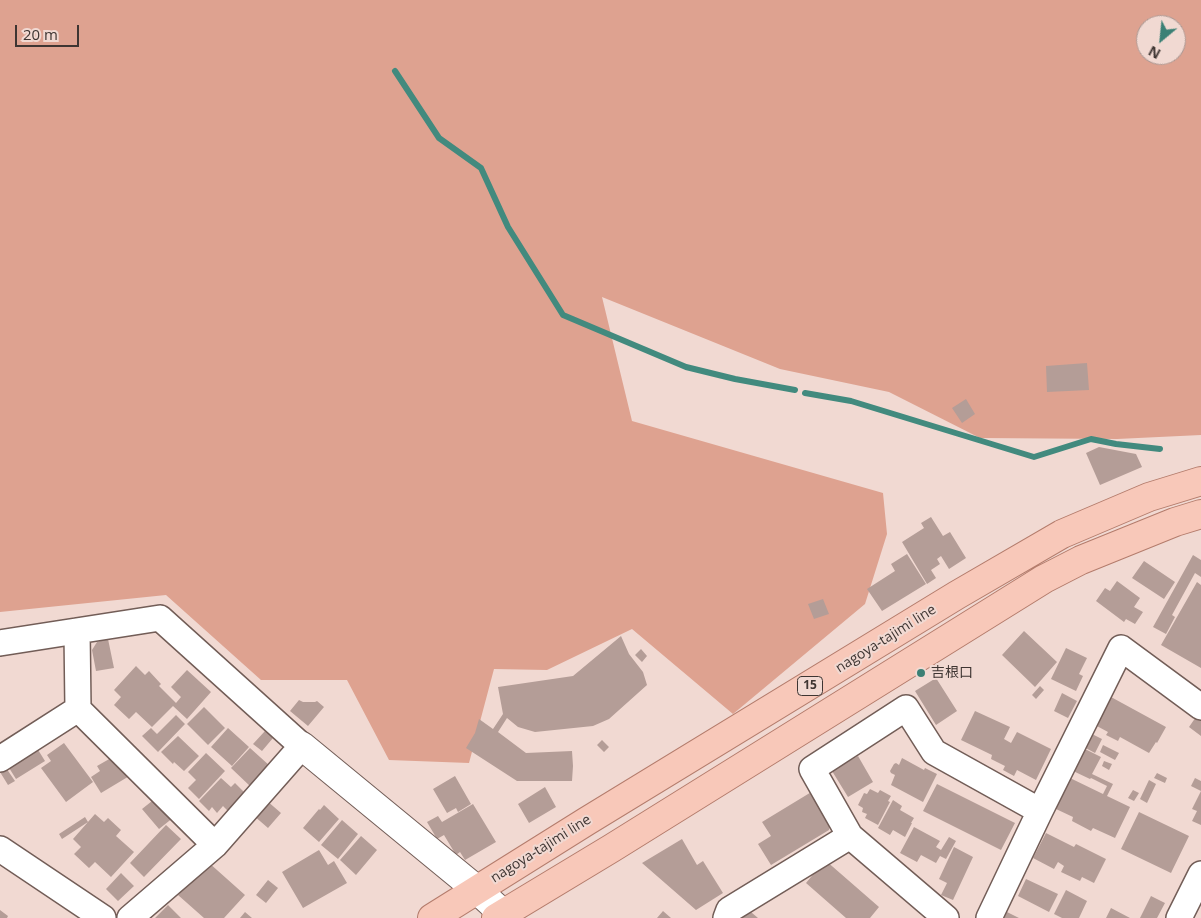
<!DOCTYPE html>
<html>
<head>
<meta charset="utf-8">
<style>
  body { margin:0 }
  #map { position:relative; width:1201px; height:918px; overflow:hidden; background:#f1d9d2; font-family:"Open Sans",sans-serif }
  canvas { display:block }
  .north { position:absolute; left:1136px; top:15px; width:50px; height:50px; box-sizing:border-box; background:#f1d9d2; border:1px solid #a99792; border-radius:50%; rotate:208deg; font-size:14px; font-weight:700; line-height:20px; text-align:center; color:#3e3532 }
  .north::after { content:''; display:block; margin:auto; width:18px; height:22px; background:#3b8075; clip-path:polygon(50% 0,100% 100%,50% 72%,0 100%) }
  .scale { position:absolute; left:15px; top:25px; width:64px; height:22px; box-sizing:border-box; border:2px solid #3e3532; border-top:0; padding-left:6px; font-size:15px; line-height:18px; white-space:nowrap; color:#3e3532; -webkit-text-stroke:4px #f1d9d2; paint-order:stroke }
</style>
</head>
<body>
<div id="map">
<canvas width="1201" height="918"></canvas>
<div class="north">N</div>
<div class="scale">20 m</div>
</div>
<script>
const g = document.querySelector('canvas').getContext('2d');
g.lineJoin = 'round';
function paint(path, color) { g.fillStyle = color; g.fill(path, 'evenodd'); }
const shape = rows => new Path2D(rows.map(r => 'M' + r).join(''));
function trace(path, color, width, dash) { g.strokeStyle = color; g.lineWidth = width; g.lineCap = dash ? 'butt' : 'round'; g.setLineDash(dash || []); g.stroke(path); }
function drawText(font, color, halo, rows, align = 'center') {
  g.font = font + ' "Open Sans","Noto Sans JP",sans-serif'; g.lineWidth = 4; g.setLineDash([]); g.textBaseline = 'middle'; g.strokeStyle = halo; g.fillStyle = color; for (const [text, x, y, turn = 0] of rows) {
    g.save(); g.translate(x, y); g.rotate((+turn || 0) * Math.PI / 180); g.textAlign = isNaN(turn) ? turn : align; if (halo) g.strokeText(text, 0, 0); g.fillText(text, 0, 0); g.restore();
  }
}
paint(shape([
  [0,0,1201,0,1201,435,1117,439,980,438,889,392,780,369,602,297,632,421,883,493,887,534,865,604,733,714,632,629,547,670,494,669,469,763,389,760,347,680,261,680,166,595,0,612],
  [1146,25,1176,25,1176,55,1146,55]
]), '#dea290');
trace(shape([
  [395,71,439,138,481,168,508,227,563,315,686,367,735,379,795,390],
  [805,393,851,401,1034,457,1091,439,1116,444,1160,449]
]), '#428a7e', 6);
paint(shape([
  [1087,363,1089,390,1047,392,1046,366],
  [966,399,975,414,962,423,952,408],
  [1099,447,1136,454,1142,467,1100,485,1086,453],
  [931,517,943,536,950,532,966,558,949,569,941,556,937,559,940,564,931,570,936,578,927,584,902,542,924,528,921,523],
  [907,554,926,584,882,611,867,589,895,571,891,564],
  [1193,555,1201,560,1201,577,1195,573,1172,615,1175,617,1166,634,1153,627],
  [1144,561,1175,582,1164,599,1132,578],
  [1117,581,1140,598,1134,607,1143,612,1135,624,1126,619,1124,622,1096,601,1105,588,1110,591],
  [1197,582,1201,585,1201,668,1161,645],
  [823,599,829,614,814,619,808,604],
  [1024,631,1057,662,1035,687,1002,655],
  [621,636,629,654,643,672,647,685,609,719,593,726,535,732,518,727,507,718,498,732,526,753,572,751,573,766,572,781,517,781,466,748,475,733,479,719,493,729,503,714,498,687,573,676],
  [108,639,114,668,96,671,92,650,97,642],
  [1066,648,1087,658,1079,674,1083,676,1076,691,1051,679],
  [641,649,647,656,642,662,635,655],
  [136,666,145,675,149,671,161,684,159,686,176,703,181,697,171,687,187,670,211,692,187,719,173,706,152,727,136,712,129,719,114,705,121,697,114,690],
  [936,678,957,711,936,725,915,691],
  [1040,686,1044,690,1036,699,1032,695],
  [1062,693,1077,701,1068,718,1054,711],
  [1111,697,1166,727,1157,743,1156,742,1149,753,1120,737,1118,741,1106,735,1108,732,1095,725],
  [299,700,303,702,315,702,317,701,324,707,308,726,290,711],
  [204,707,225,728,208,745,187,724],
  [975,711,1010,727,1004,739,1011,743,1017,732,1051,749,1036,780,1017,770,1014,776,1003,770,1005,766,991,759,992,755,961,740],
  [1198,714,1201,716,1201,736,1189,727],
  [176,715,185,724,158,752,142,736,151,728,157,734],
  [228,728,249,747,232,766,211,747],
  [265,731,273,738,262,751,253,744],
  [1088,732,1102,739,1095,753,1080,745],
  [178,736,199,756,184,771,174,762,173,764,161,752],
  [602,740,609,747,604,752,597,745],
  [64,743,93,782,66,802,41,768,51,761,47,755],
  [35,745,45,761,16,779,6,763],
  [1103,745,1119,753,1115,760,1100,752],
  [250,748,270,766,251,787,231,768],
  [1083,748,1101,757,1092,774,1113,784,1107,796,1130,807,1115,838,1093,828,1091,831,1072,821,1073,817,1056,809,1070,778,1103,794,1107,786,1091,778,1090,779,1071,770],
  [206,753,225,771,199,799,188,788,196,780,188,772],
  [118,754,131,775,101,793,91,777,100,771,97,766],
  [858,756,873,782,848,797,832,771],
  [902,758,924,770,925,768,937,774,923,802,891,785,895,775,891,773,890,771,894,764,896,763,899,765],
  [1104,761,1112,764,1109,770,1102,766],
  [4,765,15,781,8,785,0,772,0,767],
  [1157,773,1167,778,1165,783,1154,778],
  [455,776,471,804,458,812,456,808,447,813,433,789],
  [221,778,231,787,235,783,245,793,228,811,223,806,217,813,212,807,209,811,199,801],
  [1195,778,1201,781,1201,825,1192,821,1197,811,1192,809,1201,791,1191,786],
  [1149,780,1156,784,1147,803,1140,799],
  [937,784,1015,823,1001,850,923,811],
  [545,787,556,807,529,823,518,804],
  [870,789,878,793,880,790,891,796,888,801,890,802,878,825,865,818,867,814,862,812,863,808,858,805,864,793,867,794],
  [1133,790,1139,793,1134,801,1128,798],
  [813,791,831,821,829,830,771,865,758,844,771,836,762,822],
  [157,797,174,817,159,829,142,809],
  [266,800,281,813,268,828,253,815],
  [893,800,902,806,900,810,914,818,911,823,912,823,905,837,893,830,890,835,878,828],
  [473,804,496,842,465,860,460,852,456,855,444,835,437,839,427,822,438,816,442,822],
  [324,805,339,819,319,842,303,828,319,809,320,810],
  [1139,812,1189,836,1171,873,1121,849],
  [95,814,104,822,108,818,121,830,116,836,134,852,111,877,95,862,89,868,74,854,81,847,73,839],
  [85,817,88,822,62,839,59,834],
  [342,820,358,834,338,859,321,845],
  [166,825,181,839,144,877,130,863],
  [914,827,940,841,936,847,941,850,949,837,956,841,946,859,940,856,936,863,921,855,917,862,900,853],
  [1046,833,1074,847,1076,844,1106,859,1094,883,1082,877,1080,881,1061,872,1064,866,1058,862,1054,869,1033,858],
  [361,836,377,850,356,875,340,860],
  [682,839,697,865,703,861,723,893,696,910,642,863],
  [954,847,973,857,953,900,941,895,947,883,939,879],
  [319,850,328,865,334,861,347,883,303,908,282,872],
  [825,860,879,907,870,918,846,918,806,883],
  [208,862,245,895,224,918,204,918,178,895],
  [121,873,134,886,118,901,106,889],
  [1026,879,1058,894,1049,912,1018,896],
  [268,880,278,888,266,903,256,895],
  [1066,890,1087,901,1079,918,1062,918,1054,914],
  [1151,896,1165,903,1157,918,1140,918],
  [168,905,181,918,155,918],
  [745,907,758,918,741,918,741,912],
  [1111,908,1130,918,1106,918],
  [0,910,8,916,7,918,0,918],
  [663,911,671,918,657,918],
  [245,912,252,918,240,918],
  [1007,912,1019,918,1004,918]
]), '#b49d97');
const minor = shape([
  [77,631,78,709,215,845],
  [0,643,160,618,302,746,215,845,130,918],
  [0,759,78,709],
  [850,836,812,769,906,708,934,752,1040,811],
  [0,849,103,918],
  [726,918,729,910,850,836,946,918],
  [989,918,1040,811,1121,648,1201,707],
  [1179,918,1201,874]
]);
const tertiary = shape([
  [302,746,476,889,508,918]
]);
const primary = shape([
  [432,918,587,821,957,595,1062,534,1149,497,1201,481],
  [496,918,612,848,1044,579,1081,560,1175,522,1201,514]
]);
trace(minor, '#725d57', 28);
trace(tertiary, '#725d57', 30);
trace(primary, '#b47c6c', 30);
trace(minor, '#fff', 25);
trace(tertiary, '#fff', 28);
trace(primary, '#f8c8b9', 28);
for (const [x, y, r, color] of [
  [921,673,5,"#3b8075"]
]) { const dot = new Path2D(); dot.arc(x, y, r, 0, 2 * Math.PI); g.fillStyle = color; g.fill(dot); trace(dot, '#f1d9d2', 2); }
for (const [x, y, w] of [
  [810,686,25]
]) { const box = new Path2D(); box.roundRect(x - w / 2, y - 9.5, w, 19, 4); g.fillStyle = '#f1d9d2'; g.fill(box); trace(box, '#3e3532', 1); }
drawText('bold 12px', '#3e3532', null, [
  ["15",810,686]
]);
drawText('14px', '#3e3532', '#f1d9d2', [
  ["nagoya-tajimi line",886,639,-32],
  ["nagoya-tajimi line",541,849,-32]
]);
drawText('14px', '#3e3532', '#f1d9d2', [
  ["吉根口",931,673]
], 'left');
</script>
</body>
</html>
